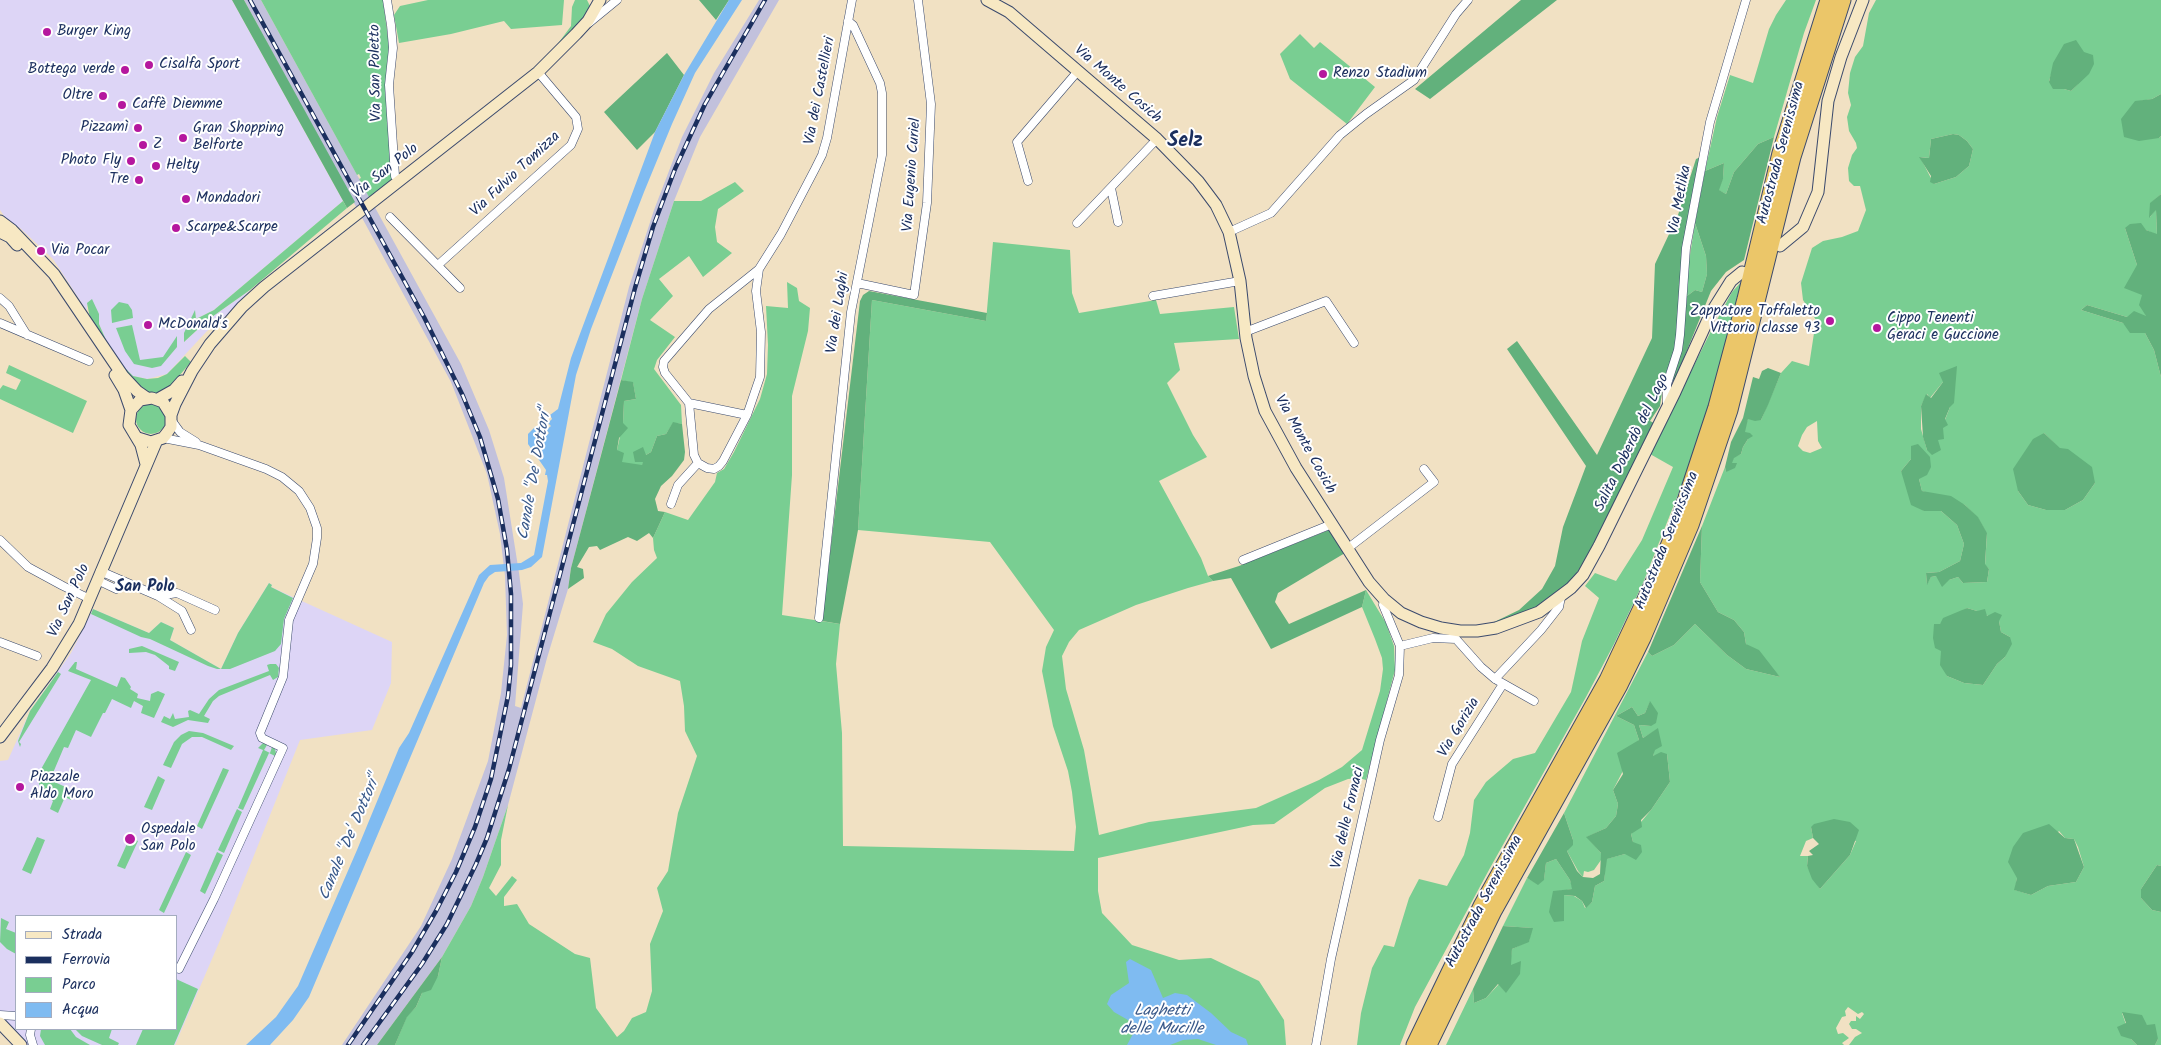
<!DOCTYPE html>
<html>
<head>
<meta charset="utf-8">
<style>
  body { margin:0 }
  #map { position:relative; width:2161px; height:1045px; overflow:hidden; background:#f1e1c3; font-family:Kalam,sans-serif }
  canvas { display:block }
  .legend { position:absolute; left:15px; top:915px; width:162px; height:115px; box-sizing:border-box; background:#fff; border:1px solid #a4acbf; margin:0; padding:6px 9px; list-style:none; font-size:15px; color:#1b2f5e }
  .legend li { display:flex; align-items:center; gap:10px; height:25px }
  .legend b { width:25px; border:1px solid #a4acbf }
</style>
</head>
<body>
<div id="map">
<canvas width="2161" height="1045"></canvas>
<ul class="legend">
<li><b style="height:6px;background:#f7e8c3"></b>Strada</li>
<li><b style="height:6px;background:#1b2f5e"></b>Ferrovia</li>
<li><b style="height:14px;background:#79ce92"></b>Parco</li>
<li><b style="height:14px;background:#7fbbf1"></b>Acqua</li>
</ul>
</div>
<script>
const g = document.querySelector('canvas').getContext('2d');
g.lineJoin = 'round';
function paint(path, color) { g.fillStyle = color; g.fill(path, 'evenodd'); }
const shape = rows => new Path2D(rows.map(r => 'M' + r).join(''));
function trace(path, color, width, dash) { g.strokeStyle = color; g.lineWidth = width; g.lineCap = dash ? 'butt' : 'round'; g.setLineDash(dash || []); g.stroke(path); }
function drawText(font, color, halo, rows, align = 'center') {
  g.font = font + ' Kalam,sans-serif'; g.lineWidth = 4; g.setLineDash([]); g.textBaseline = 'middle'; g.strokeStyle = halo; g.fillStyle = color; for (const [text, x, y, turn = 0] of rows) {
    g.save(); g.translate(x, y); g.rotate((+turn || 0) * Math.PI / 180); g.textAlign = isNaN(turn) ? turn : align; if (halo) g.strokeText(text, 0, 0); g.fillText(text, 0, 0); g.restore();
  }
}
paint(shape([
  [0,0,232,0,343,201,214,310,196,319,195,312,184,342,209,319,250,290,221,321,207,331,167,374,147,379,133,376,123,367,106,340,99,324,99,314,87,305,87,311,53,259,20,228,7,220,0,210],
  [269,583,272,585,271,587,392,642,391,683,372,730,300,740,221,938,175,1045,26,1045,0,1013,0,761,8,760,30,711,71,653,93,609,149,633,161,622,174,628,170,640,221,669,238,633],
  [16,916,176,916,176,1029,16,1029]
]), '#ddd5f6');
paint(shape([
  [244,0,261,0,461,364,489,430,504,478,519,573,523,604,515,706,521,708,629,287,654,210,682,137,714,73,759,0,779,0,700,137,674,201,642,299,571,568,568,589,547,658,508,805,483,877,471,906,442,957,377,1045,342,1045,421,926,452,859,488,761,501,693,507,635,505,576,500,534,487,474,451,382]
]), '#c2c1dc');
paint(shape([
  [261,0,383,0,389,46,385,88,392,180,369,197,359,179,361,178,359,174,357,175],
  [428,0,564,0,562,25,511,29,504,21,451,34,399,43,394,15,400,6],
  [575,0,587,0,591,8,587,15,554,49,571,26,572,7],
  [1786,0,1816,0,1804,33,1774,137,1758,144,1734,172,1726,194,1718,190,1723,178,1724,163,1705,171,1717,117,1730,75,1753,83,1769,29,1776,15],
  [1876,0,2161,0,2161,94,2152,99,2135,102,2159,138,2161,136,2161,194,2151,203,2150,217,2156,209,2157,235,2146,230,2125,228,2137,265,2146,316,2127,317,2087,305,2081,310,2123,323,2145,333,2154,350,2161,377,2161,866,2157,865,2141,889,2141,898,2152,910,2161,912,2161,1045,2155,1045,2158,1039,2147,1025,2122,1013,2131,1039,2137,1045,1849,1045,1855,1037,1862,1033,1856,1029,1852,1029,1849,1024,1851,1021,1856,1021,1856,1016,1860,1019,1864,1014,1862,1012,1858,1014,1848,1007,1845,1011,1846,1016,1842,1017,1836,1028,1838,1034,1843,1033,1849,1038,1842,1043,1844,1045,1446,1045,1473,989,1474,1003,1486,998,1499,984,1506,992,1512,949,1529,941,1532,928,1503,926,1527,878,1538,884,1544,879,1546,863,1556,859,1570,880,1573,889,1553,892,1564,921,1564,895,1574,896,1582,901,1585,908,1592,902,1595,886,1604,881,1606,859,1625,854,1633,842,1631,834,1651,810,1670,782,1667,754,1653,756,1658,729,1643,738,1639,725,1651,726,1650,702,1645,713,1638,716,1632,707,1616,716,1634,725,1639,740,1613,790,1618,804,1616,816,1606,828,1587,837,1601,853,1601,860,1594,870,1588,872,1584,871,1583,877,1578,871,1567,851,1573,840,1564,813,1648,652,1652,656,1674,645,1695,624,1727,655,1746,669,1780,677,1746,644,1744,632,1734,620,1718,612,1700,582,1702,526,1725,467,1726,472,1734,457,1741,454,1743,447,1748,439,1744,432,1748,418,1761,420,1781,373,1792,361,1809,366,1816,320,1803,300,1801,283,1812,248,1823,241,1842,237,1858,231,1866,210,1860,186,1854,186,1849,181,1848,168,1852,155,1857,148,1856,143,1849,131,1847,117,1851,105,1848,93,1850,73,1855,57,1863,46,1869,13],
  [2052,72,2078,84,2071,91,2064,89,2049,81],
  [1953,134,1959,135,1967,141,1973,149,1969,166,1956,177,1934,184,1920,157,1929,158,1931,139],
  [1943,382,1950,407,1937,440,1927,450,1921,429,1921,406,1927,394,1930,398],
  [1817,421,1818,441,1822,448,1810,453,1803,451,1798,446,1802,435,1807,427],
  [2044,433,2095,483,2083,500,2065,510,2046,510,2028,505,2018,491],
  [1911,459,1919,479,1922,491,1965,505,1978,518,1987,534,1985,565,1989,569,1987,582,1963,583,1958,577,1949,580,1936,576,1931,577,1927,584,1926,573,1939,572,1960,561,1964,544,1957,525,1941,511,1924,511,1901,471],
  [1967,608,1977,611,1999,621,2001,632,2010,637,2005,657,1997,664,1983,685,1964,683,1947,676,1941,651,1940,624],
  [1811,827,1856,841,1850,855,1820,889,1807,866,1808,856,1800,856,1806,841,1813,838],
  [2059,831,2065,838,2074,839,2078,847,2084,867,2076,882,2048,886,2031,895,2015,890,2017,878],
  [1300,34,1314,48,1320,42,1375,87,1347,124,1290,79,1280,54],
  [735,182,744,191,718,209,715,227,717,242,732,253,703,277,689,256,659,279,673,296,650,320,675,337,657,360,654,369,681,405,682,424,673,423,666,434,657,436,651,452,646,455,642,466,622,463,617,450,623,423,624,401,636,399,633,383,621,380,642,299,674,201,701,201],
  [343,201,347,208,250,290,209,319,184,342,184,333,195,310,196,319,214,310],
  [1695,223,1706,256,1707,274,1702,292,1695,290,1687,296,1688,268],
  [993,242,1070,250,1072,293,1079,313,1156,300,1160,314,1234,307,1239,339,1174,343,1180,370,1167,383,1193,435,1207,457,1159,481,1201,558,1208,576,1213,581,1188,588,1136,605,1079,630,1069,642,1062,656,1066,689,1084,750,1099,835,1149,822,1256,808,1319,780,1342,767,1362,750,1380,691,1383,669,1382,658,1375,639,1362,607,1366,590,1386,623,1394,646,1395,670,1366,780,1359,778,1348,779,1325,788,1274,824,1253,825,1098,858,1098,891,1102,913,1132,945,1179,960,1211,958,1259,981,1284,1020,1286,1045,395,1045,407,1016,416,1007,422,993,438,976,442,957,471,906,483,877,508,805,501,840,501,865,489,888,496,896,512,876,517,880,504,897,504,906,517,904,529,924,575,954,590,958,596,1008,617,1037,624,1031,632,1018,646,1012,652,991,650,944,663,911,657,888,668,871,678,813,697,756,685,731,684,706,680,681,638,666,612,649,593,642,606,614,632,582,657,558,654,550,653,538,665,512,688,520,715,482,717,473,724,469,734,452,760,399,767,374,768,345,766,306,788,308,787,282,797,288,799,301,810,308,808,331,792,396,792,475,782,615,840,624,836,664,842,733,843,846,1074,851,1076,827,1072,792,1068,771,1053,726,1042,671,1046,647,1054,630,990,542,858,530,872,300,986,321],
  [1743,280,1706,424,1643,583,1614,644,1586,697,1490,868,1415,1007,1400,1045,1357,1045,1361,1013,1372,968,1384,945,1394,947,1409,898,1419,879,1447,886,1464,855,1470,833,1474,800,1486,782,1513,759,1535,753,1571,692,1582,641,1599,598,1585,586,1595,573,1616,581,1642,540,1673,467,1650,454,1712,329,1732,292],
  [92,299,99,314,99,324,106,340,115,358,133,376,147,379,158,378,167,374,185,356,191,362,167,390,156,394,143,391,127,377,91,323,87,303],
  [119,302,128,304,132,310,133,318,112,323,111,310],
  [132,325,140,360,163,357,177,336,177,347,161,366,152,368,134,364,125,351,116,328],
  [9,365,87,401,73,433,0,399,0,389,3,385,16,390,21,380,6,373],
  '136 419a15 15 0 1 1 30 0a15 15 0 1 1-30 0Z',
  [269,583,272,585,271,587,293,598,284,619,281,644,275,651,230,669,217,669,208,666,150,639,141,637,91,614,93,609,149,633,161,622,174,628,170,640,221,669,238,633],
  [142,646,179,662,175,671,169,669,169,666,155,655,146,652,129,653,129,649],
  [75,662,77,662,76,669,117,687,121,677,125,678,131,687,130,689,138,694,137,698,150,701,151,694,158,691,165,694,154,718,141,713,143,706,134,701,131,708,112,699,105,713,103,713,91,737,76,730,68,748,64,747,50,780,70,789,69,792,74,794,71,800,65,797,58,813,50,809,53,801,42,791,39,784,40,771,91,680,68,671],
  [270,664,276,664,279,668,278,677,273,680,270,675,219,696,213,701,204,716,210,719,208,723,188,720,173,727,161,722,164,716,170,719,173,713,175,719,189,717,188,711,190,710,199,714,209,699,219,690,269,671,267,665],
  [58,672,61,674,19,742,21,744,20,747,18,741,30,711],
  [189,731,203,733,234,746,231,750,202,737,192,737,182,744,171,768,163,765,174,742,181,735],
  [263,743,267,745,264,750,270,753,272,747,275,749,276,753,275,756,269,753,243,810,238,808,263,750,258,748],
  [223,768,229,770,202,829,197,826],
  [158,776,165,780,152,810,144,807],
  [237,809,242,812,224,853,218,850],
  [37,837,45,840,31,874,22,870],
  [130,837,138,841,125,869,117,866],
  [186,852,191,855,164,913,159,910],
  [217,852,223,855,205,894,200,891],
  [1,918,9,922,6,929,16,933,16,954,7,949,0,942],
  [176,979,198,989,174,1045,136,1045,143,1029,176,1029],
  [41,1029,70,1029,76,1037,90,1045,45,1045,40,1036],
  [75,1029,112,1029,109,1038,119,1043,118,1045,102,1045,82,1036]
]), '#79ce92');
paint(shape([
  [232,0,244,0,355,202,347,208],
  [699,0,729,0,716,20],
  [1521,0,1557,0,1430,99,1415,89],
  [2076,40,2084,52,2093,55,2094,64,2089,74,2071,91,2064,89,2053,89,2049,82,2053,63,2064,44],
  [667,53,684,75,655,132,637,150,604,112],
  [2161,94,2161,136,2159,138,2139,141,2124,137,2121,119,2135,101,2152,99],
  [1953,134,1959,135,1967,141,1973,149,1969,166,1956,177,1934,184,1930,182,1931,176,1919,157,1929,158,1931,139],
  [1774,137,1744,260,1726,272,1711,291,1675,380,1673,382,1672,378,1682,347,1687,296,1695,290,1702,292,1707,274,1706,256,1695,223,1705,171,1724,163,1723,179,1719,190,1726,194,1734,172,1758,144],
  [1701,157,1684,239,1675,347,1664,380,1660,406,1650,421,1654,423,1589,555,1569,584,1536,608,1488,625,1519,610,1542,589,1555,566,1563,527,1586,466,1507,349,1517,341,1597,455,1652,338,1655,264,1678,215,1696,159],
  [2161,194,2161,377,2154,350,2145,333,2130,333,2123,323,2081,310,2087,305,2127,317,2134,311,2146,316,2139,305,2142,295,2124,288,2137,265,2125,228,2130,224,2141,223,2146,230,2157,234,2156,210,2149,218,2150,203],
  [869,291,987,313,986,321,872,300,858,530,840,624,822,621,860,301,863,295],
  [1957,366,1954,403,1950,407,1945,419,1948,425,1943,428,1944,439,1938,440,1941,450,1932,455,1927,450,1923,437,1921,406,1926,394,1931,398,1943,382,1939,373],
  [1768,368,1781,373,1768,405,1761,420,1755,421,1748,419,1745,432,1750,433,1753,436,1748,439,1743,447,1741,454,1734,458,1732,463,1737,463,1735,468,1726,472,1725,467,1731,442,1743,418,1753,377,1759,379,1762,371],
  [621,380,633,382,636,399,624,401,623,423,628,428,619,438,617,450,624,453,622,462,642,465,643,462,635,462,633,452,643,447,646,455,651,452,657,436,666,434,673,422,682,424,685,452,684,460,672,476,661,486,655,499,658,511,665,512,653,538,649,533,637,541,628,537,600,550,597,546,589,547,577,567,583,569,584,578,568,589,571,568],
  [2044,433,2060,448,2068,449,2092,467,2095,483,2083,500,2065,510,2046,510,2028,505,2018,491,2013,469,2033,439],
  [1918,444,1930,457,1931,467,1927,475,1919,479,1922,491,1951,496,1965,505,1978,517,1987,533,1985,564,1989,569,1987,582,1963,583,1958,577,1949,580,1942,587,1936,576,1931,577,1927,585,1926,573,1939,572,1960,561,1964,544,1957,525,1941,511,1924,511,1911,505,1901,471,1911,459,1911,446],
  [1702,526,1700,582,1718,612,1734,620,1744,632,1746,644,1759,650,1780,677,1746,669,1727,655,1695,624,1674,645,1652,656,1648,652],
  [1329,530,1345,553,1278,593,1275,602,1289,624,1366,590,1362,607,1271,649,1231,578,1213,581,1208,576,1239,566],
  [1967,608,1977,611,1985,609,1987,616,1995,612,2002,615,1999,621,2001,632,2010,637,2012,644,2005,657,1997,664,1983,685,1964,683,1947,676,1940,665,1941,651,1935,648,1933,638,1934,624,1940,624,1943,618],
  [1650,701,1658,713,1656,723,1651,726,1639,725,1643,738,1658,728,1662,746,1655,750,1653,756,1661,752,1667,754,1670,782,1651,810,1641,820,1642,827,1631,834,1633,842,1641,845,1642,852,1636,860,1625,854,1607,859,1604,881,1595,886,1592,902,1586,908,1582,901,1575,896,1564,895,1564,921,1554,922,1549,912,1553,891,1572,889,1570,880,1556,859,1546,863,1544,880,1538,885,1527,878,1564,813,1573,840,1573,845,1567,851,1577,871,1583,877,1593,878,1600,874,1601,853,1586,837,1606,828,1616,816,1618,804,1613,790,1623,774,1617,753,1639,740,1634,725,1616,716,1632,707,1638,716,1645,713],
  [1834,819,1850,822,1859,830,1850,855,1820,889,1812,879,1807,866,1808,856,1813,855,1809,851,1819,844,1813,838,1811,827,1814,824],
  [2049,824,2065,838,2074,839,2084,867,2076,882,2048,886,2031,895,2014,890,2017,878,2008,862,2013,847,2023,833],
  [2157,865,2161,866,2161,912,2152,910,2141,898,2141,889],
  [1503,926,1533,928,1529,942,1512,949,1511,965,1521,961,1520,974,1506,993,1498,984,1486,998,1474,1003,1473,989],
  [442,957,438,976,431,990,422,993,416,1007,407,1017,395,1045,377,1045],
  [2122,1012,2142,1015,2147,1025,2155,1024,2158,1039,2155,1045,2137,1045,2131,1039,2121,1036,2117,1027,2126,1023]
]), '#62b17c');
paint(shape([
  [729,0,742,0,695,73,672,124,644,192,591,329,576,375,542,557,531,567,522,570,495,572,489,576,484,583,309,997,293,1020,270,1045,246,1045,276,1017,298,986,357,850,399,748,409,733,479,575,490,565,521,563,534,555,548,481,547,475,545,475,546,470,528,444,528,434,536,426,542,434,537,437,540,441,549,433,546,430,551,426,548,423,552,419,550,415,558,409,571,358,655,132,684,75],
  [1130,959,1151,970,1163,998,1175,993,1187,995,1211,1013,1231,1032,1246,1039,1248,1045,1216,1045,1198,1039,1183,1040,1170,1045,1127,1045,1134,1032,1135,1024,1114,1012,1107,1004,1111,995,1129,983,1126,962]
]), '#7fbbf1');
const street = shape([
  [387,0,391,25,393,48,389,85,395,176],
  [589,23,617,0],
  [1028,181,1017,142,1078,71],
  [1111,188,1118,222],
  [390,217,460,288],
  [1077,223,1157,139],
  [1229,232,1271,213,1340,135,1366,114,1414,80,1456,14,1468,0],
  [438,265,571,145,578,129,576,117,538,72],
  [759,269,756,291,761,332,760,377,747,415,723,461,719,466,714,469,707,468,698,463,694,455,689,403,665,373,663,367,664,361,709,309,759,269,781,234,815,169,822,155,827,138,852,0],
  [857,283,914,295,927,203,931,104,918,0],
  [1153,296,1240,281],
  [0,298,9,306,27,335],
  [0,323,89,361],
  [1245,332,1326,301,1354,343],
  [689,403,747,415],
  [1667,403,1667,384,1678,350,1680,335,1686,248,1710,122,1746,0],
  [172,421,180,432,196,442],
  [163,438,199,445,266,469,282,477,299,491,310,508,317,528,317,538,313,564,289,620,283,677,260,733,262,738,283,748,214,899,179,969,176,968],
  [671,504,678,485,698,463],
  [0,540,28,567,63,586,90,599],
  [1347,549,1434,482,1424,469],
  [1243,560,1332,524],
  [100,571,158,596,177,593,215,610],
  [97,580,116,589,121,580],
  [158,596,182,611,191,630],
  [819,618,851,312,882,155,882,93,880,83,853,25,848,21],
  [0,642,37,656],
  [1400,646,1433,638,1456,639,1481,667,1495,679,1534,701],
  [1495,679,1541,630,1559,607,1561,597],
  [1438,817,1452,764,1503,684],
  [0,1015,16,1016],
  [31,1029,30,1035,33,1045],
  [1316,1045,1331,959,1380,740,1399,675,1400,646,1383,605,1384,599]
]);
const secondary = shape([
  [987,0,1009,12,1157,139,1198,181,1216,205,1229,232,1240,281,1246,338,1254,376,1265,411,1296,468,1369,582,1384,599,1401,613,1421,622,1441,628,1460,631,1477,631,1496,628,1539,612,1571,588,1583,575,1599,546,1675,392,1711,313,1731,281,1742,272],
  [0,221,12,230,54,274,123,376,137,391,147,398],
  [0,232,10,237,17,245],
  [1780,246,1803,227,1818,192,1828,101,1841,57,1863,0],
  [115,375,124,390,131,410],
  [158,399,174,390,182,381],
  [138,438,151,442,163,438,167,433,171,427,171,415,175,404,192,371,210,344,242,307,264,287,538,72,576,34,588,21,600,0],
  [146,464,141,445,129,425,131,410,140,400,152,398,163,402,171,415],
  [0,737,52,668,79,624,157,440],
  [0,1023,21,1045]
]);
const highway = shape([
  [1414,1045,1481,906,1607,680,1655,578,1678,522,1716,407,1745,299,1780,153,1828,0],
  [1429,1045,1494,911,1620,685,1643,638,1691,525,1730,410,1793,157,1843,0]
]);
trace(street, '#3b4a6d', 9);
trace(secondary, '#3b4a6d', 13);
trace(highway, '#3b4a6d', 17);
trace(street, '#fff', 8);
trace(secondary, '#f7e8c3', 11);
trace(highway, '#ebc669', 15);
const rail = shape([
  [250,0,424,317,463,396,480,437,498,499,507,550,511,594,511,665,508,696,491,779,475,827,456,872,436,911,412,952,348,1045],
  [363,1045,422,964,447,924,476,864,487,838,509,769,635,288,653,227,675,169,705,104,765,0]
]);
trace(rail, '#1b2f5e', 4.5);
trace(rail, '#fff', 2.5, [8]);
for (const [x, y, r, color] of [
  [47,32,5,"#b5179e"],
  [149,65,5,"#b5179e"],
  [125,70,5,"#b5179e"],
  [1323,74,5,"#b5179e"],
  [103,96,5,"#b5179e"],
  [122,105,5,"#b5179e"],
  [138,128,5,"#b5179e"],
  [183,138,5,"#b5179e"],
  [143,145,5,"#b5179e"],
  [131,161,5,"#b5179e"],
  [156,166,5,"#b5179e"],
  [139,180,5,"#b5179e"],
  [186,199,5,"#b5179e"],
  [176,228,5,"#b5179e"],
  [41,251,5,"#b5179e"],
  [1830,321,5,"#b5179e"],
  [148,325,5,"#b5179e"],
  [1877,328,5,"#b5179e"],
  [20,787,5,"#b5179e"],
  [130,839,6,"#b5179e"]
]) { const dot = new Path2D(); dot.arc(x, y, r, 0, 2 * Math.PI); g.fillStyle = color; g.fill(dot); trace(dot, '#fff', 2); }
drawText('15px', '#1b2f5e', '#fff', [
  ["Burger King",57,32],
  ["Cisalfa Sport",159,65],
  ["Bottega verde",115,70,"right"],
  ["Renzo Stadium",1333,74],
  ["Oltre",93,96,"right"],
  ["Caffè Diemme",132,105],
  ["Pizzamì",128,128,"right"],
  ["Gran Shopping",193,129],
  ["Belforte",193,146],
  ["Z",153,145],
  ["Photo Fly",121,161,"right"],
  ["Helty",166,166],
  ["Tre",129,180,"right"],
  ["Mondadori",196,199],
  ["Scarpe&Scarpe",186,228],
  ["Via Pocar",51,251],
  ["Zappatore Toffaletto",1820,312,"right"],
  ["Vittorio classe 93",1820,329,"right"],
  ["Cippo Tenenti",1887,319],
  ["Geraci e Guccione",1887,336],
  ["McDonald's",158,325],
  ["Piazzale",30,778],
  ["Aldo Moro",30,795],
  ["Ospedale",141,830],
  ["San Polo",141,847]
], 'left');
drawText('15px', '#1b2f5e', '#fff', [
  ["Via San Poletto",377,73,-91],
  ["Via Monte Cosich",1117,85,41],
  ["Via dei Castellieri",821,91,-79],
  ["Autostrada Serenissima",1782,153,-75],
  ["Via San Polo",386,172,-38],
  ["Via Fulvio Tomizza",516,175,-43],
  ["Via Eugenio Curiel",913,175,-86],
  ["Via Metlika",1681,200,-79],
  ["Via dei Laghi",839,313,-81],
  ["Salita Doberdò del Lago",1633,443,-64],
  ["Via Monte Cosich",1304,445,61],
  ["Autostrada Serenissima",1668,541,-68],
  ["Via San Polo",70,601,-65],
  ["Via Gorizia",1460,728,-59],
  ["Via delle Fornaci",1349,818,-77],
  ["Autostrada Serenissima",1485,902,-62]
]);
drawText('italic 16px', '#39598a', '#fff', [
  ["Canale \"De' Dottori\"",536,474,-80],
  ["Canale \"De' Dottori\"",351,838,-67],
  ["Laghetti",1162,1012],
  ["delle Mucille",1162,1030]
]);
drawText('bold 16px', '#1b2f5e', '#fff', [
  ["San Polo",145,588]
]);
drawText('bold 20px', '#1b2f5e', '#fff', [
  ["Selz",1185,143]
]);
</script>
</body>
</html>
